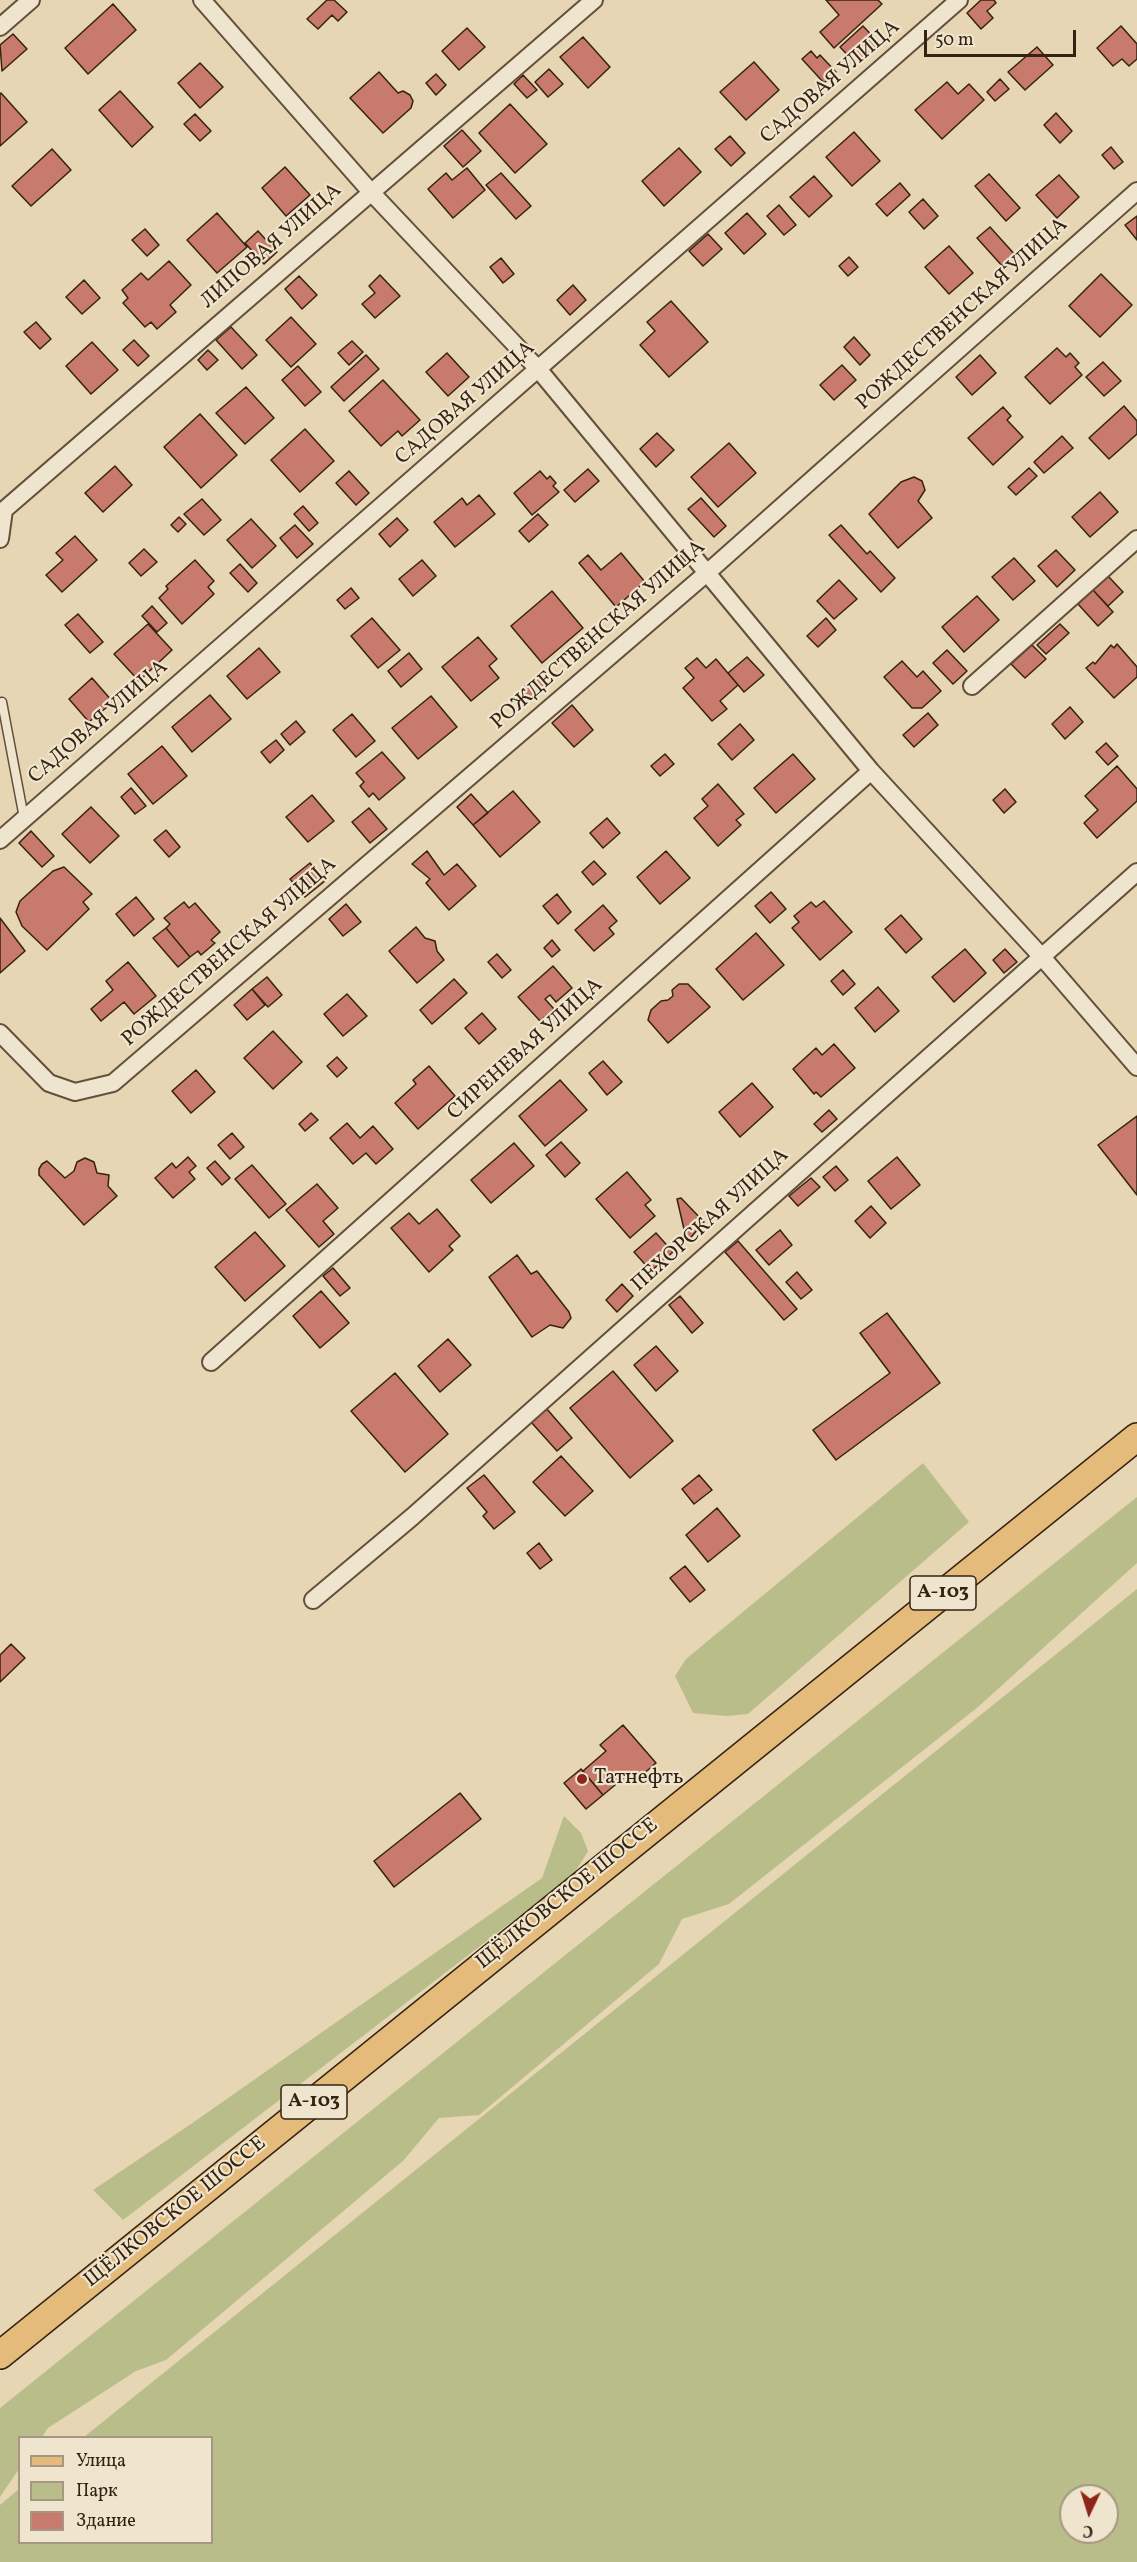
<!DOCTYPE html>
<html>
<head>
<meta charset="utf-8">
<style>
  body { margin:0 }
  #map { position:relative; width:1137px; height:2562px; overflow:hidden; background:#e7d6b4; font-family:Vollkorn,serif }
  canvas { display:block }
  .legend { position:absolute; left:18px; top:2436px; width:195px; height:108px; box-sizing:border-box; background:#efe4ce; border:2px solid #a59782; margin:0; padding:8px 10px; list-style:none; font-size:18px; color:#352311 }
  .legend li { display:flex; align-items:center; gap:12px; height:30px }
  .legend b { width:30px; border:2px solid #a59782 }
  .north { position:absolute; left:1059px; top:2484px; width:60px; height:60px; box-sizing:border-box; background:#efe4ce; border:2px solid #a59782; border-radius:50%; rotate:184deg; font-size:16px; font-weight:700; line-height:24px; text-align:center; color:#352311 }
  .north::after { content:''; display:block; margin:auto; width:21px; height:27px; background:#8f2418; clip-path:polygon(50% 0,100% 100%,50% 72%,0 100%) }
  .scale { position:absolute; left:924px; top:30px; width:152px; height:27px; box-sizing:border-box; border:3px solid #352311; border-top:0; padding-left:8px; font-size:18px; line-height:21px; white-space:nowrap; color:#352311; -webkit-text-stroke:4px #efe4ce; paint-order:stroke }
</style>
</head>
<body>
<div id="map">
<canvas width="1137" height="2562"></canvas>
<ul class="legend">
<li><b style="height:8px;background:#e4bb7a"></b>Улица</li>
<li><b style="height:16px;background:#b9bd8a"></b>Парк</li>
<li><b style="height:16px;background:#c87a6c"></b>Здание</li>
</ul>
<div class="north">С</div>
<div class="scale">50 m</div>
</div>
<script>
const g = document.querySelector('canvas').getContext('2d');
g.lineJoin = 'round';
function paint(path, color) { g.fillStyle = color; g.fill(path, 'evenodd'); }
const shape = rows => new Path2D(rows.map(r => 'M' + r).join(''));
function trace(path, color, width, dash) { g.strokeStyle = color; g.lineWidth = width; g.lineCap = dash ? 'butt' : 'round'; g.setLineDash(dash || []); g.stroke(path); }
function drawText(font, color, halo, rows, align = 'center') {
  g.font = font + ' Vollkorn,serif'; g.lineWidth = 4.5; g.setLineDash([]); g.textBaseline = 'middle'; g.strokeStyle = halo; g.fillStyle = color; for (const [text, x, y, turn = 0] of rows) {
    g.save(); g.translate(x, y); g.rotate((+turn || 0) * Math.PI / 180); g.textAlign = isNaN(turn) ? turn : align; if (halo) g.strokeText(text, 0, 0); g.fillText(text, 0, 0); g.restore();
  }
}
paint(shape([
  [923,1463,969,1522,748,1714,726,1716,693,1713,675,1676,686,1659],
  [1137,1497,1137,1563,978,1707,729,1904,682,1919,659,1964,479,2115,439,2118,403,2161,166,2360,136,2371,48,2428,42,2437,20,2438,19,2469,0,2497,0,2408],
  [1137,1589,1137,2562,0,2562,0,2505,19,2489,20,2542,212,2542,212,2438,84,2437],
  [1071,2496,1107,2496,1107,2532,1071,2532],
  [564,1816,581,1833,588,1851,574,1874,123,2220,93,2190,191,2124,542,1878]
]), '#b9bd8a');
const building = shape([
  [327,0,334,0,347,12,338,21,332,15,318,29,307,19,327,0],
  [826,0,878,0,882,4,834,48,820,32,839,15,826,0],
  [981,0,994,0,996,3,987,11,993,18,981,29,967,13,981,0],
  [113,4,136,30,88,74,65,48,113,4],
  [863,26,879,43,856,64,840,47,863,26],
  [1121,26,1137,44,1137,59,1129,66,1122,59,1113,66,1097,48,1121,26],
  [467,28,485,47,459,70,442,51,467,28],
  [13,34,27,49,2,71,0,45,13,34],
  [583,37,610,67,588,88,560,57,583,37],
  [1037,47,1053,65,1025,90,1008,72,1037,47],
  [811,51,817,58,820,55,836,72,824,83,802,59,811,51],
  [754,62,779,90,746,120,720,92,754,62],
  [200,63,223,87,200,108,178,83,200,63],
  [549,69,563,84,548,97,535,82,549,69],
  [379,72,398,93,403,91,410,95,413,101,411,108,383,133,350,98,379,72],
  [436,74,446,85,436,95,426,83,436,74],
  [523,75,537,90,527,98,514,84,523,75],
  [1000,79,1009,89,995,101,987,92,1000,79],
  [947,82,958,94,969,84,984,100,942,139,915,110,947,82],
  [120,91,153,127,132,147,99,110,120,91],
  [1,93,27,122,0,146,0,94,1,93],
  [510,104,547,144,515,173,479,133,510,104],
  [1056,113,1072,131,1060,143,1044,125,1056,113],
  [195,114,211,131,200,141,184,124,195,114],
  [462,130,481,151,463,167,444,146,462,130],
  [854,132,880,161,852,186,826,157,854,132],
  [730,136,745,153,731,166,715,149,730,136],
  [1111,147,1123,162,1114,169,1102,155,1111,147],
  [679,148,701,172,664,206,642,181,679,148],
  [52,149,71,170,31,206,12,186,52,149],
  [285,167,310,195,286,216,262,188,285,167],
  [467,168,485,190,453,218,428,189,446,173,452,180,467,168],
  [501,173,531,206,516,219,486,185,501,173],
  [989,174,1020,208,1006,221,975,186,989,174],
  [1059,175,1079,197,1057,218,1036,195,1059,175],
  [814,176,832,196,809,217,790,197,814,176],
  [900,183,910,195,887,216,876,204,900,183],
  [923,199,938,216,924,229,909,212,923,199],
  [779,205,796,225,784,235,767,216,779,205],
  [217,213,247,247,217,273,187,240,217,213],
  [747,213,766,234,744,254,725,233,747,213],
  [1137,216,1137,240,1125,225,1137,216],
  [990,227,1017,257,1004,268,977,238,990,227],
  [145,229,159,245,147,256,132,240,145,229],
  [258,231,277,252,264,264,245,243,258,231],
  [708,234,722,249,703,266,689,251,708,234],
  [949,246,973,273,949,294,925,267,949,246],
  [849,257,858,267,848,276,839,266,849,257],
  [501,258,514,274,503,283,490,267,501,258],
  [169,261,191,285,170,305,176,312,157,329,151,322,145,327,123,303,128,298,122,290,141,273,148,280,169,261],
  [1101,274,1132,305,1100,337,1069,306,1101,274],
  [380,275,400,296,375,318,362,304,375,293,369,286,380,275],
  [299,276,317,295,302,309,285,289,299,276],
  [84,280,100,298,82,314,66,297,84,280],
  [573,285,586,300,570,315,557,300,573,285],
  [671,301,708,342,669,377,640,345,655,331,647,322,671,301],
  [291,317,316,344,291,367,266,340,291,317],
  [36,322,51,339,40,349,24,332,36,322],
  [231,327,257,355,242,369,216,340,231,327],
  [854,337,870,355,860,365,844,347,854,337],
  [134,340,149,356,138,366,123,350,134,340],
  [352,341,363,352,349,365,338,353,352,341],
  [92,342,118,370,91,394,66,366,92,342],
  [1057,348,1066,357,1070,353,1079,363,1075,367,1082,375,1050,404,1025,377,1057,348],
  [208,350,218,360,207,370,198,360,208,350],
  [447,353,469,377,448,396,426,372,447,353],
  [366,355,379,369,344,401,331,387,366,355],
  [980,355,996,373,972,395,956,377,980,355],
  [1103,362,1121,381,1104,396,1086,377,1103,362],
  [842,365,856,380,834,400,820,385,842,365],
  [298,366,321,392,305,406,282,380,298,366],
  [383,380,420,420,402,436,398,431,381,446,349,411,383,380],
  [246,387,274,418,245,444,216,413,246,387],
  [1124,406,1137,421,1137,434,1109,459,1089,438,1124,406],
  [1003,407,1011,416,1007,420,1023,437,993,465,968,438,1003,407],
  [200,414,237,455,201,488,164,447,200,414],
  [305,429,334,461,300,492,271,460,305,429],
  [657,433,674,450,656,467,640,449,657,433],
  [1062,436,1073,448,1044,473,1034,462,1062,436],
  [729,443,756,473,718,507,691,477,729,443],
  [115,466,132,485,103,512,85,493,115,466],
  [1029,468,1037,476,1016,495,1008,487,1029,468],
  [588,469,599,481,575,502,564,490,588,469],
  [349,471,369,493,356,505,336,483,349,471],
  [540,471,547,479,550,476,556,483,553,486,559,492,532,515,514,493,540,471],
  [914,477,922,481,925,490,918,501,932,518,898,548,869,514,901,482,914,477],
  [1100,492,1118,512,1090,537,1072,517,1100,492],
  [479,495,495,514,455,547,434,522,462,498,467,505,479,495],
  [701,498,726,526,714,537,688,509,701,498],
  [202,499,221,520,204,535,184,514,202,499],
  [303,506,318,523,309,531,294,514,303,506],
  [538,514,548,525,529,542,519,531,538,514],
  [179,517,186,524,178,532,171,525,179,517],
  [397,518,408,530,390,547,379,534,397,518],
  [251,519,276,546,252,568,227,540,251,519],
  [295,525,313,544,297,558,280,538,295,525],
  [841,525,867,554,870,551,895,578,881,592,829,535,841,525],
  [75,536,97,560,62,592,46,575,63,560,56,553,75,536],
  [144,549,157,562,141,576,129,563,144,549],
  [1056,550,1075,570,1057,587,1038,566,1056,550],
  [621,553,645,582,616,607,579,563,588,555,601,570,621,553],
  [1014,558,1035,581,1013,600,992,577,1014,558],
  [195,560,214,581,208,587,214,594,182,624,159,598,168,589,166,586,195,560],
  [422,560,436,576,413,596,399,579,422,560],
  [240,564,257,583,248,592,230,573,240,564],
  [1108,576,1123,592,1108,606,1093,590,1108,576],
  [839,580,857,599,834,619,817,601,839,580],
  [351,588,359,598,345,609,337,600,351,588],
  [1093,590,1113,612,1098,626,1078,604,1093,590],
  [552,591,583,628,542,663,511,626,552,591],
  [977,596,999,620,964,652,942,627,977,596],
  [152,606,167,623,157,632,142,616,152,606],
  [78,614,103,642,90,653,65,625,78,614],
  [372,618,400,650,378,668,351,636,372,618],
  [826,618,836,630,818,647,807,636,826,618],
  [148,624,172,650,139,681,114,654,148,624],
  [1060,624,1069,633,1046,654,1037,645,1060,624],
  [478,637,497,659,489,666,499,678,471,701,442,667,478,637],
  [1117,644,1137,667,1137,677,1114,698,1086,668,1093,662,1095,664,1111,645,1114,648,1117,644],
  [1032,645,1046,659,1025,678,1011,664,1032,645],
  [259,648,280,672,247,699,227,676,259,648],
  [947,650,967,671,953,684,933,663,947,650],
  [409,653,422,669,401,687,388,671,409,653],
  [747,657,764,675,744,692,728,673,747,657],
  [697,658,706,668,716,659,738,685,720,701,727,709,712,721,683,688,694,678,685,668,697,658],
  [902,661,917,677,923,671,941,691,922,708,912,708,884,677,902,661],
  [541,672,550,683,527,703,518,692,541,672],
  [92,678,113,702,89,722,69,699,92,678],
  [210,695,231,719,192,752,172,727,210,695],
  [431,696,457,727,418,759,392,728,431,696],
  [572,705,593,730,574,747,552,723,572,705],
  [1070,707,1083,722,1065,739,1052,724,1070,707],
  [928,713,938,725,914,747,903,735,928,713],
  [352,714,375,741,356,757,333,730,352,714],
  [296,721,305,732,290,745,281,734,296,721],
  [740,724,754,740,732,760,718,744,740,724],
  [276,740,284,750,270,763,261,752,276,740],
  [1106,743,1118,756,1108,765,1096,752,1106,743],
  [162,746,187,776,153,804,128,774,162,746],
  [382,752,405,778,379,800,373,793,369,797,360,786,364,782,356,773,382,752],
  [665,754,674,764,660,776,651,766,665,754],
  [793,754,815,779,776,813,754,788,793,754],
  [1117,766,1137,789,1137,801,1097,838,1084,823,1098,810,1085,796,1117,766],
  [718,784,744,814,736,820,741,825,718,846,694,818,708,806,702,799,718,784],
  [131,788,146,806,135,814,121,797,131,788],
  [1005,789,1016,802,1004,813,993,800,1005,789],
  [513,791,540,822,500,857,473,825,513,791],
  [471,794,488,813,473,825,457,807,471,794],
  [312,795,334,821,308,842,286,817,312,795],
  [91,807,119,836,90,863,62,834,91,807],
  [369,808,387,829,370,843,352,822,369,808],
  [607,818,620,833,603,848,590,833,607,818],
  [166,830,180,847,169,857,154,840,166,830],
  [31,831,54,856,42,867,19,843,31,831],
  [427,851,444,875,457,864,476,886,449,910,426,883,430,879,412,864,427,851],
  [666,851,690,878,660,904,637,877,666,851],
  [594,861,606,874,593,885,582,872,594,861],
  [310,863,325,881,305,897,290,879,310,863],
  [64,867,92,894,83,902,89,909,47,950,22,926,16,912,20,901,53,871,64,867],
  [771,892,786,909,770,923,755,906,771,892],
  [557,894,571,912,558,924,543,906,557,894],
  [136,897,154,919,134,936,116,914,136,897],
  [824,901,852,932,820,960,792,928,799,922,794,916,811,902,816,907,824,901],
  [184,902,189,908,195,903,220,932,211,940,215,943,201,955,198,951,190,957,166,928,170,924,164,918,184,902],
  [346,904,361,922,343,936,329,919,346,904],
  [603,905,617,921,609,928,614,934,594,951,575,930,603,905],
  [901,915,922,939,906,953,885,929,901,915],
  [0,918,25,951,0,973,0,918],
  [416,927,425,938,435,941,437,951,444,960,417,983,389,951,416,927],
  [166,928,190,957,178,967,153,938,166,928],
  [756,933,784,965,743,1000,716,969,756,933],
  [552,940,560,950,552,957,544,948,552,940],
  [965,949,986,973,954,1002,932,977,965,949],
  [1005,949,1017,962,1004,973,993,960,1005,949],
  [497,954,511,970,502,978,488,962,497,954],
  [128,962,156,996,134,1014,124,1002,101,1021,91,1009,113,990,106,981,128,962],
  [553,966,572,988,556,1002,550,995,545,999,554,1009,540,1021,518,997,553,966],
  [843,970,855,984,843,995,831,981,843,970],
  [267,977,282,995,268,1007,252,989,267,977],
  [454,979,467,993,432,1024,420,1010,454,979],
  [679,984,688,984,710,1007,668,1043,648,1020,651,1010,661,1001,668,1000,673,996,672,990,679,984],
  [878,987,899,1011,875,1032,855,1008,878,987],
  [252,989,265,1005,247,1020,234,1005,252,989],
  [347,994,367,1016,343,1036,324,1014,347,994],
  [482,1013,496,1029,479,1044,465,1028,482,1013],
  [273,1031,302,1062,273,1089,244,1058,273,1031],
  [834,1044,855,1068,821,1097,816,1092,814,1094,793,1069,816,1048,822,1055,834,1044],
  [337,1057,347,1068,337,1077,327,1066,337,1057],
  [603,1061,622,1082,607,1095,589,1073,603,1061],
  [429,1066,455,1096,418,1129,395,1103,416,1084,413,1080,429,1066],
  [196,1070,215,1092,191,1113,172,1091,196,1070],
  [560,1080,587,1110,545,1146,519,1116,560,1080],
  [752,1083,773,1107,740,1137,719,1112,752,1083],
  [829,1110,837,1119,822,1132,814,1124,829,1110],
  [311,1113,318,1120,305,1131,299,1124,311,1113],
  [1137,1116,1137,1195,1098,1145,1137,1116],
  [347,1123,360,1138,373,1126,393,1149,376,1164,366,1153,353,1164,330,1138,347,1123],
  [232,1133,244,1147,230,1159,218,1145,232,1133],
  [561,1142,580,1163,565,1177,546,1155,561,1142],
  [514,1143,534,1166,491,1203,471,1180,514,1143],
  [188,1157,196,1166,189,1172,195,1179,173,1198,155,1178,172,1163,176,1168,188,1157],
  [897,1157,920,1185,891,1209,868,1181,897,1157],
  [85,1158,94,1162,97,1173,109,1175,108,1186,117,1196,84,1225,39,1175,39,1169,42,1164,47,1161,65,1178,74,1171,77,1162,85,1158],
  [215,1161,230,1178,222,1185,207,1168,215,1161],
  [252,1165,286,1204,269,1218,235,1179,252,1165],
  [836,1166,848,1180,835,1191,823,1177,836,1166],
  [627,1172,651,1200,645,1205,655,1216,630,1238,596,1199,627,1172],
  [811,1178,820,1187,798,1206,789,1196,811,1178],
  [317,1184,338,1208,323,1221,334,1234,319,1247,286,1210,317,1184],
  [681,1198,704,1222,687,1242,677,1199,681,1198],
  [871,1206,886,1223,870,1238,855,1221,871,1206],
  [437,1209,460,1236,449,1246,453,1250,429,1272,391,1228,409,1213,419,1224,437,1209],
  [780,1230,792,1245,769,1265,756,1250,780,1230],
  [255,1232,285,1266,245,1301,215,1267,255,1232],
  [656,1233,673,1252,651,1271,634,1252,656,1233],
  [738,1241,797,1309,784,1320,725,1252,738,1241],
  [517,1255,531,1274,537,1271,569,1312,571,1318,563,1328,550,1325,532,1337,489,1277,517,1255],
  [333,1268,350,1288,340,1296,323,1276,333,1268],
  [797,1272,812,1290,801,1299,786,1282,797,1272],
  [622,1284,633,1296,617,1312,606,1300,622,1284],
  [321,1291,349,1323,320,1348,293,1316,321,1291],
  [680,1296,703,1323,692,1333,669,1305,680,1296],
  [887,1313,940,1383,836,1460,813,1430,890,1373,860,1333,887,1313],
  [448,1339,471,1365,440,1392,418,1366,448,1339],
  [656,1346,678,1371,656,1391,634,1365,656,1346],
  [613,1371,673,1441,630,1478,570,1408,613,1371],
  [395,1373,448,1434,405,1472,351,1411,395,1373],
  [546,1408,572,1438,557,1451,531,1422,546,1408],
  [561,1456,593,1491,565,1516,533,1482,561,1456],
  [484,1475,515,1512,494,1529,483,1516,487,1512,467,1488,484,1475],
  [699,1475,712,1490,694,1504,682,1489,699,1475],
  [717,1508,740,1536,708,1562,686,1535,717,1508],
  [539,1543,552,1560,540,1569,527,1553,539,1543],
  [685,1566,705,1590,690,1602,670,1578,685,1566],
  [11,1644,25,1658,0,1682,0,1655,11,1644],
  [623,1725,656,1763,633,1783,626,1776,603,1795,583,1771,606,1751,600,1745,623,1725],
  [581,1769,603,1795,586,1809,564,1783,581,1769],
  [460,1793,481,1819,394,1887,374,1861,460,1793]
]);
paint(building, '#c87a6c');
trace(building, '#352311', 1.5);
const service = shape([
  [2,702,24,818]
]);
const minor = shape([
  [202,0,370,191,539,370,871,771,1042,957,1137,1067],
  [0,27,31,0],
  [0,539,4,510,594,0],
  [972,686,1137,539],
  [0,840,959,0],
  [0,1033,49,1083,75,1092,113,1083,708,572,1137,191],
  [211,1362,871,771],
  [313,1600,412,1517,1137,872]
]);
const primary = shape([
  [0,2355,1137,1437]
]);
trace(service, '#62503a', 11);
trace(minor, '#62503a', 20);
trace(primary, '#352311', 30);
trace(service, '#efe4ce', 8);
trace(minor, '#efe4ce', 16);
trace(primary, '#e4bb7a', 27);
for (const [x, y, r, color] of [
  [582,1779,6,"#8f2418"]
]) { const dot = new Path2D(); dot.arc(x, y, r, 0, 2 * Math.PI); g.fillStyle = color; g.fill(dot); trace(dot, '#efe4ce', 2); }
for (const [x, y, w] of [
  [943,1593,66],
  [314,2102,66]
]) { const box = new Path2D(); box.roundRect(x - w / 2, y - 17, w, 34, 4.5); g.fillStyle = '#efe4ce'; g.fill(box); trace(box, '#352311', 1.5); }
drawText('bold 20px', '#352311', null, [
  ["А-103",943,1593],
  ["А-103",314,2102]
]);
drawText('21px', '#352311', '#efe4ce', [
  ["САДОВАЯ УЛИЦА",831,83,-41],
  ["ЛИПОВАЯ УЛИЦА",272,247,-41],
  ["РОЖДЕСТВЕНСКАЯ УЛИЦА",963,315,-42],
  ["САДОВАЯ УЛИЦА",466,404,-41],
  ["РОЖДЕСТВЕНСКАЯ УЛИЦА",599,636,-41],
  ["САДОВАЯ УЛИЦА",99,723,-41],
  ["РОЖДЕСТВЕНСКАЯ УЛИЦА",230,953,-41],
  ["СИРЕНЕВАЯ УЛИЦА",526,1050,-42],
  ["ПЕХОРСКАЯ УЛИЦА",711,1221,-42],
  ["ЩЁЛКОВСКОЕ ШОССЕ",568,1895,-39],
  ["ЩЁЛКОВСКОЕ ШОССЕ",176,2213,-39]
]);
drawText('21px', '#352311', '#efe4ce', [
  ["Татнефть",594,1779]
], 'left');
</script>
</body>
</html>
